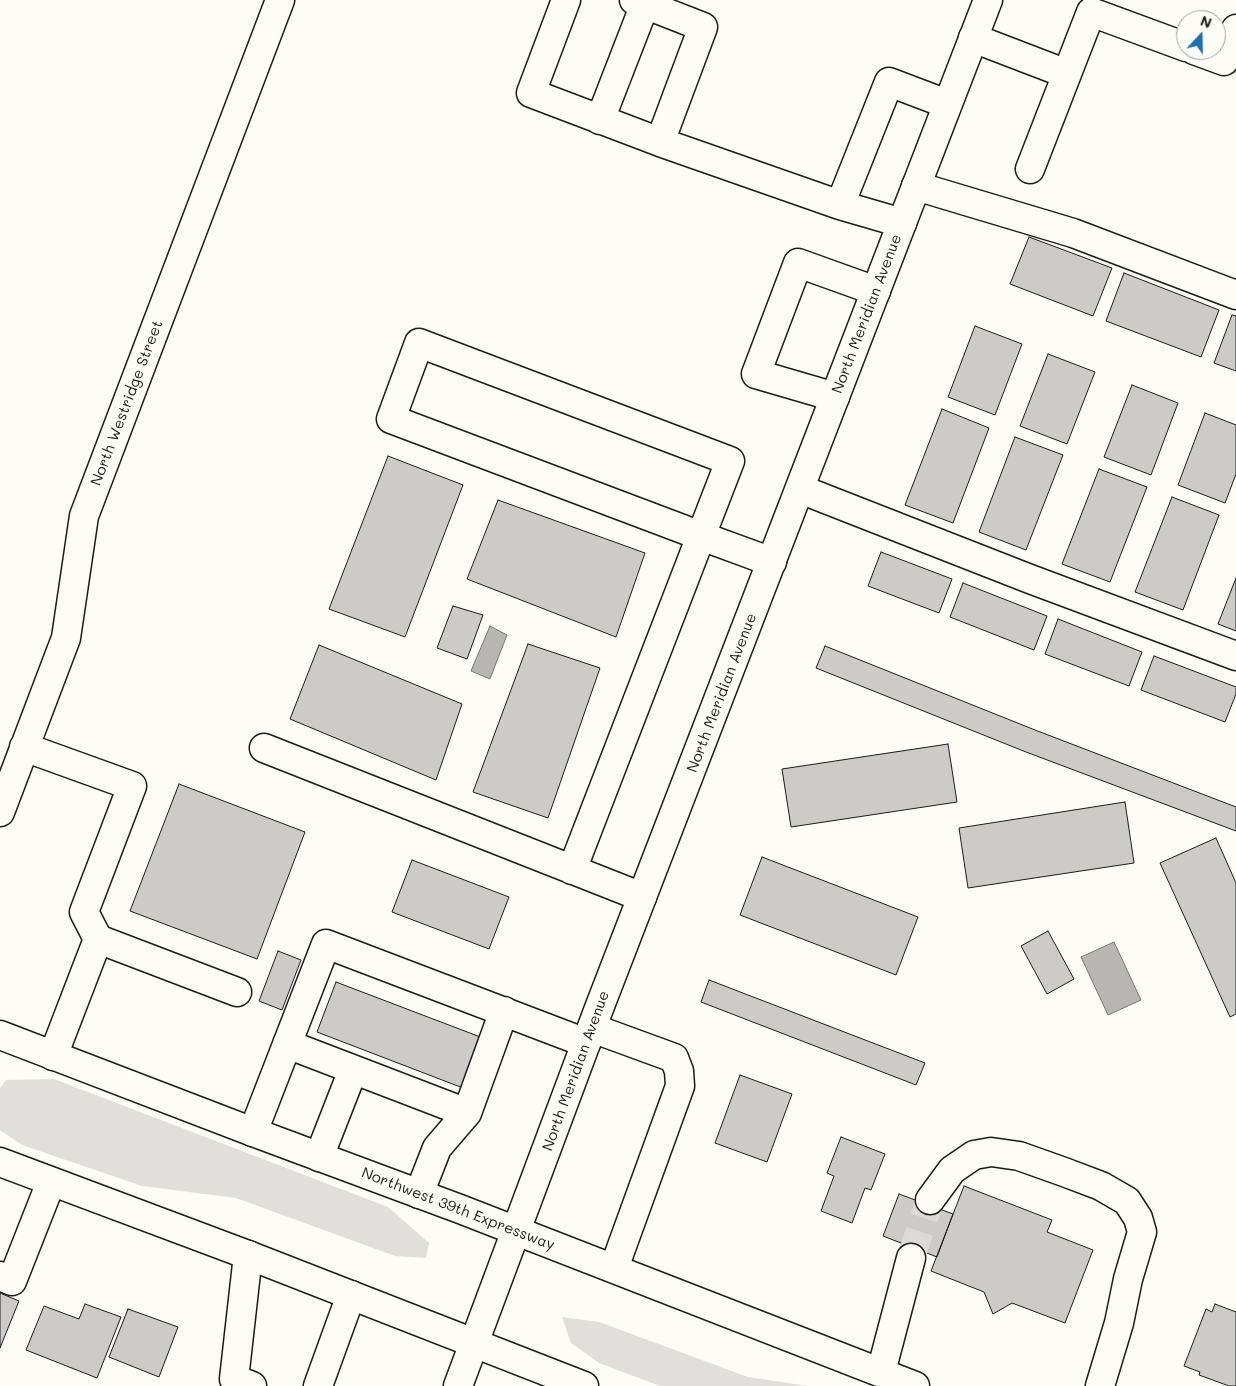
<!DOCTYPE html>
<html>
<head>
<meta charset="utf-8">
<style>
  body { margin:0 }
  #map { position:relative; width:1236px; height:1386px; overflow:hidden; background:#fdfcf7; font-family:Mali,sans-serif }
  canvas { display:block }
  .north { position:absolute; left:1176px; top:10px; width:50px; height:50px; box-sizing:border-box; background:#fdfcf7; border:1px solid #a3a29f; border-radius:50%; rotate:21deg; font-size:14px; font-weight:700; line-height:20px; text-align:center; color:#1c1c1c }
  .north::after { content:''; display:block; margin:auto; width:18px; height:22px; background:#1f6fb2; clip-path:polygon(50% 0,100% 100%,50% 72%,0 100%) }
</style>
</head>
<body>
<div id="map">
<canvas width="1236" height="1386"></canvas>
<div class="north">N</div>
</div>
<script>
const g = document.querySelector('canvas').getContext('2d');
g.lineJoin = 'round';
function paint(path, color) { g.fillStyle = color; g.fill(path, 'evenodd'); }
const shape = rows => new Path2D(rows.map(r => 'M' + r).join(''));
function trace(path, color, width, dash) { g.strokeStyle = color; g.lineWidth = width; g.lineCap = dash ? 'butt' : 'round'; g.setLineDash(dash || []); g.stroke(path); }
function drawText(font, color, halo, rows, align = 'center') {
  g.font = font + ' Mali,sans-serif'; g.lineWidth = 5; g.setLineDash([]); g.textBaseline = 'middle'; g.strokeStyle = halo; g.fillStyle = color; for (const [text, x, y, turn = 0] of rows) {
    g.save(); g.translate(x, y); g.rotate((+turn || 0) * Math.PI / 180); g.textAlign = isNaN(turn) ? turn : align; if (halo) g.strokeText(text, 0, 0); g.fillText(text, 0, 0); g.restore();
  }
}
paint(shape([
  [54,1079,388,1207,429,1243,426,1258,395,1256,236,1198,142,1186,22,1145,0,1130,0,1088,6,1080],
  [562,1317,599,1322,748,1377,808,1386,660,1386,599,1363,571,1343]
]), '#e0dfdb');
const water = shape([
  [490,626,507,635,490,679,471,671,490,626],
  [1114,942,1141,1000,1108,1015,1081,957,1114,942]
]);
paint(water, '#b7b6b2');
trace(water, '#797876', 1);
const building = shape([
  [1029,237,1112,268,1093,316,1010,284,1029,237],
  [1124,273,1219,310,1201,357,1106,321,1124,273],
  [1232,315,1236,316,1236,371,1214,363,1232,315],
  [975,326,1022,344,995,415,948,397,975,326],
  [1048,354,1095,372,1067,444,1020,426,1048,354],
  [1132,385,1178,403,1151,475,1104,457,1132,385],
  [942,409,989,428,953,523,905,505,942,409],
  [1205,413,1236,425,1236,474,1225,503,1178,485,1205,413],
  [1015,437,1063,455,1026,550,979,532,1015,437],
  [388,456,463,485,405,637,329,609,388,456],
  [1099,469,1147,487,1110,582,1062,564,1099,469],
  [1172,497,1219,515,1183,610,1135,592,1172,497],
  [498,500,645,553,616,637,467,579,498,500],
  [881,552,952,579,939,613,868,586,881,552],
  [1236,578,1236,631,1218,624,1236,578],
  [963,583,1047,616,1034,650,950,617,963,583],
  [453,606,483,615,467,659,437,648,453,606],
  [1058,619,1142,652,1129,686,1045,654,1058,619],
  [528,644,600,668,548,818,473,792,528,644],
  [319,645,462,704,436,780,290,719,319,645],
  [825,646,1035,730,1236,807,1236,831,1026,752,816,668,825,646],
  [1154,656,1236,687,1236,694,1225,722,1141,690,1154,656],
  [948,744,957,802,791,827,782,769,948,744],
  [179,784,305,832,257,959,130,911,179,784],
  [1125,802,1134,863,968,888,959,828,1125,802],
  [1216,838,1236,883,1236,1014,1230,1017,1160,863,1216,838],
  [762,857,918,917,896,975,740,915,762,857],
  [412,860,509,897,489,949,392,912,412,860],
  [1048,931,1074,979,1047,994,1021,946,1048,931],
  [278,951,301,960,282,1010,259,1001,278,951],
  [709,980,925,1063,916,1085,701,1002,709,980],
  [336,982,483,1038,463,1088,317,1032,336,982],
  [740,1075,792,1094,767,1162,715,1143,740,1075],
  [841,1137,885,1154,871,1190,865,1188,852,1223,821,1211,834,1176,827,1173,841,1137],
  [964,1186,1052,1220,1047,1232,1093,1250,1065,1323,1012,1303,993,1314,984,1292,931,1271,964,1186],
  [899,1194,953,1214,937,1257,883,1236,899,1194],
  [0,1293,19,1301,0,1348,0,1293],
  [85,1304,121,1317,97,1378,26,1350,44,1306,79,1319,85,1304],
  [1215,1304,1236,1312,1236,1386,1229,1386,1199,1375,1200,1372,1184,1366,1206,1309,1212,1312,1215,1304],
  [128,1309,178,1327,159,1377,109,1357,128,1309]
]);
paint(building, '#cccbc8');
trace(building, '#1c1c1c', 1);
trace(shape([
  [911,1258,930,1200]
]), '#dbdad6', 28, [28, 14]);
const minor = shape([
  [566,0,531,93,660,142,840,205],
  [634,0,703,27,660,142],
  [973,38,1067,74],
  [1194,50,1224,61,1236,29],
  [600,120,645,4],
  [1030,169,1091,12,1186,47],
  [916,186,1073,233,1236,295],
  [902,223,840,205,889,82,947,104],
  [835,397,756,374,798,263,876,291],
  [800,489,1030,579,1236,656],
  [24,747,132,786,84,912,98,939,237,992],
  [264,748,642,897],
  [0,812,66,638,84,516,280,0],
  [572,870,701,536,730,461,419,343,391,419,701,536,772,562],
  [592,1028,674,1058,679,1071,680,1086,614,1268],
  [287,1044,467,1113],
  [53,1056,98,939],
  [253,1132,326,944,586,1043],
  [319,1157,353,1070],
  [419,1194,437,1148,467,1113,504,1011],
  [930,1200,952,1170,974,1155,991,1152,1019,1156,1064,1172,1101,1186,1127,1201,1138,1218,1142,1232,1128,1279,1119,1323,1100,1386],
  [248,1255,234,1379,252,1386],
  [0,1276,12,1281,51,1182],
  [881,1372,911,1258],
  [318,1386,351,1295]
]);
const major = shape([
  [458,1386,598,1011,988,0]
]);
const highway = shape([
  [0,1035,253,1132,460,1209,915,1386],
  [0,1162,248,1255,584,1386]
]);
trace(minor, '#1c1c1c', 31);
trace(major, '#1c1c1c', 31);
trace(highway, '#1c1c1c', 31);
trace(minor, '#fdfcf7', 28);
trace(major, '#fdfcf7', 28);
trace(highway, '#fdfcf7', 28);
drawText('15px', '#1c1c1c', '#fdfcf7', [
  ["North Meridian Avenue",867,314,-69],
  ["North Westridge Street",127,403,-69],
  ["North Meridian Avenue",722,693,-69],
  ["North Meridian Avenue",576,1071,-70],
  ["Northwest 39th Expressway",458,1209,21]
]);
</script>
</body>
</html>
